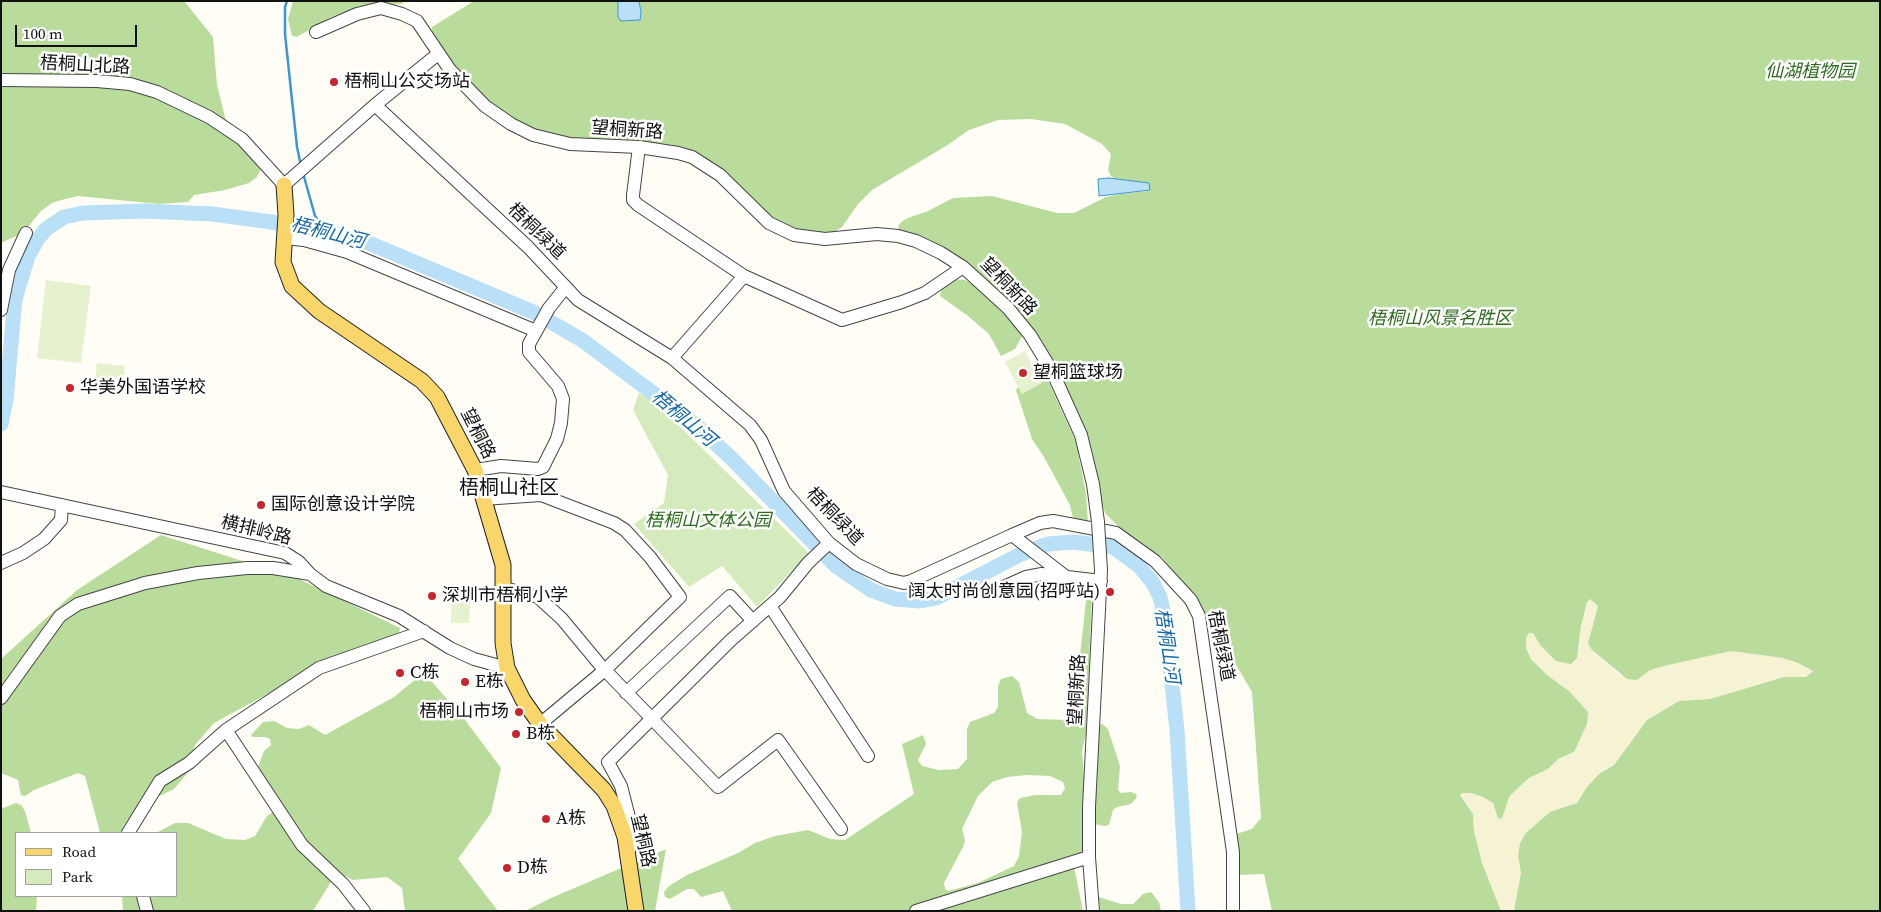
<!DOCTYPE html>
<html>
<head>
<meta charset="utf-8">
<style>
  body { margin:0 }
  #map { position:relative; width:1881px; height:912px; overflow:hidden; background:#fffdf5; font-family:"Source Serif 4",serif }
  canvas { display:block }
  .frame { position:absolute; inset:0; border:2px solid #111; pointer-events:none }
  .legend { position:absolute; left:15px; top:832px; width:162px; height:65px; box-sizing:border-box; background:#fff; border:1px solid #a0a0a0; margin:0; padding:6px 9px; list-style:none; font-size:15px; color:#111 }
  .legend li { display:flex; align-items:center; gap:10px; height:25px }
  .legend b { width:25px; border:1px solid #a0a0a0 }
  .scale { position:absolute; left:15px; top:25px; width:122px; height:22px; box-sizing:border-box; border:2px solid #111; border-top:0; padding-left:6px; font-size:15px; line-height:18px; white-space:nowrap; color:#111; -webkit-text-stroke:4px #fff; paint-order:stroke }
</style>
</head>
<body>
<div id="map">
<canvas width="1881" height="912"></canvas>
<div class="frame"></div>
<ul class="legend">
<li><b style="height:6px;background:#f9d66b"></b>Road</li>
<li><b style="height:14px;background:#d5ebbd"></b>Park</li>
</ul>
<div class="scale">100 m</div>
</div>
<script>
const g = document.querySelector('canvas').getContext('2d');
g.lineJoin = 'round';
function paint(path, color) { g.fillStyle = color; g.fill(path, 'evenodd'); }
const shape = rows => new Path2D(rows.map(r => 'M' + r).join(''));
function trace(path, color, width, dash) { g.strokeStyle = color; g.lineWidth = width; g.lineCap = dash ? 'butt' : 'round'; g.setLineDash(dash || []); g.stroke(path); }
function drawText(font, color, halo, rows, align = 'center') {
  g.font = font + ' "Source Serif 4","Noto Sans SC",serif'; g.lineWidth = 5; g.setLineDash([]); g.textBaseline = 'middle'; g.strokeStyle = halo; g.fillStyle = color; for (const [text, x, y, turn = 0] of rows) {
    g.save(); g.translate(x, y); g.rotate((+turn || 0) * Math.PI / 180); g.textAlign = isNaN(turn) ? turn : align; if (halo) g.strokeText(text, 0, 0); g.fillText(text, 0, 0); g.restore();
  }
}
paint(shape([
  [1590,599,1598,606,1589,637,1591,649,1620,675,1637,680,1650,670,1704,655,1731,651,1783,658,1798,663,1813,671,1806,677,1784,677,1710,699,1679,701,1647,720,1614,765,1599,774,1577,803,1565,808,1526,833,1520,843,1518,856,1521,873,1514,911,1501,911,1482,863,1474,831,1475,823,1469,807,1460,795,1463,793,1471,793,1483,797,1493,803,1498,818,1502,819,1509,797,1519,787,1529,778,1548,769,1558,759,1574,752,1577,743,1569,691,1547,675,1531,658,1526,648,1526,638,1529,633,1533,633,1540,645,1579,651,1581,626,1587,602]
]), '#f6f3d4');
paint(shape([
  [639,393,656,403,809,553,757,607,722,566,689,587,634,524,664,503,668,475,633,410]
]), '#d5ebbd');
paint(shape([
  [1,1,184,1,213,37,217,85,227,125,261,169,257,177,249,183,225,190,194,195,188,202,159,204,78,196,65,199,52,203,41,211,23,233,1,243],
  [293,1,404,1,402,4,360,7,331,17,297,37,292,36,288,19],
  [474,1,618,1,619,14,641,12,639,1,1880,1,1880,911,1514,911,1521,873,1518,856,1520,843,1526,833,1550,812,1577,803,1587,787,1599,774,1614,765,1647,720,1679,701,1710,699,1784,677,1806,677,1813,671,1798,663,1783,658,1731,651,1668,665,1650,670,1637,680,1627,679,1591,649,1588,643,1598,606,1590,599,1587,602,1581,626,1577,658,1571,664,1556,661,1540,645,1533,633,1529,633,1526,638,1526,648,1531,659,1547,675,1569,691,1588,712,1587,724,1574,752,1558,759,1548,769,1529,778,1519,787,1509,797,1502,819,1498,818,1493,803,1483,797,1471,793,1463,793,1460,795,1473,814,1474,831,1482,863,1501,911,1272,911,1264,874,1238,875,1236,834,1252,829,1261,818,1252,692,1209,619,1162,557,1129,537,1105,513,1078,415,1022,318,961,261,900,232,898,227,901,222,908,218,928,211,953,198,992,196,1057,213,1074,213,1106,197,1120,194,1148,191,1149,183,1117,180,1111,176,1108,170,1111,154,1102,144,1065,124,1031,119,998,120,969,130,946,146,872,190,858,204,842,227,828,236,787,231,704,159,545,137,498,112,455,71,432,35,432,27],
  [954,279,965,280,977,287,1017,327,1022,336,1015,349,1001,356,989,334,968,316,940,296,942,287],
  [1036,370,1046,376,1076,442,1086,493,1088,523,1073,518,1070,505,1044,457,1032,439,1016,390,1025,377],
  [161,535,299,579,400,628,399,633,358,647,310,668,299,677,214,723,195,745,189,771,174,789,141,805,124,825,121,833,100,833,85,776,78,773,34,790,25,796,21,795,18,780,1,773,1,659,77,590],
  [1087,592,1092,594,1086,734,1082,751,1084,778,1082,856,911,911,732,911,723,891,701,897,694,889,687,889,670,899,665,897,664,892,669,886,687,875,738,853,755,843,775,836,808,830,830,839,845,840,914,794,902,744,923,735,926,744,918,760,922,766,939,770,958,769,967,759,967,729,970,722,994,713,998,707,998,686,1001,679,1012,676,1019,682,1027,713,1037,719,1066,720,1069,677,1079,664],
  [1027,775,1050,776,1063,782,1065,788,1061,795,1035,795,1020,798,1017,803,1022,832,1019,856,1014,866,978,883,948,891,945,889,944,883,963,847,965,841,962,829,978,796,992,782,1007,777],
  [427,676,465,720,501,768,491,813,458,859,498,911,405,911,402,888,387,877,353,880,345,876,332,880,313,911,123,911,122,896,176,896,176,833,156,833,175,823,188,823,226,839,245,840,255,836,267,816,283,805,257,770,264,751,271,745,270,739,265,737,253,737,251,735,263,722,274,721,287,728,299,729,309,725,325,735,394,697,416,679],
  [1102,724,1108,729,1120,766,1118,790,1121,793,1131,792,1136,794,1137,797,1131,804,1117,807,1113,810,1109,825,1104,826,1095,824,1095,725],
  [16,803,21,805,25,811,31,833,16,833,16,896,37,896,36,911,1,911,1,809],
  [666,849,655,911,525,911,551,898],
  [1074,867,1083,911,931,911],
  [1151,892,1159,902,1161,911,1100,911,1099,897,1121,904,1133,904,1143,894]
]), '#b9dc9c');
paint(shape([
  [46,280,91,286,81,363,37,358],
  [1025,351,1042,383,1022,394,1005,362],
  [97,363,125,366,123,382,95,379],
  [452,589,471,590,469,623,451,623]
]), '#e6f2cf');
const water = shape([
  [618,1,639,1,641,12,640,20,621,21,618,17,618,1],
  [1109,178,1149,183,1150,190,1099,196,1098,179,1109,178]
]);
paint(water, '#b9e0f7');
trace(water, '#3f96cf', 1);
trace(shape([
  [287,1,285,7,285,34,297,147,301,166],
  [303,173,315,216,323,226,337,234]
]), '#3f96cf', 2.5);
trace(shape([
  [1,424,6,400,15,299,28,256,37,240,46,229,64,217,83,213,145,211,212,214,308,227,364,241,533,312,582,340,697,426,731,458,836,566,871,590,895,599,920,601,936,598,1019,555,1048,544,1074,542,1113,547,1139,566,1153,583,1160,597,1165,620,1177,730,1188,911]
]), '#b9e0f7', 15);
const minor = shape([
  [316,32,357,14,381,8,402,14,417,21,450,70,485,106,511,124,533,135,570,144,639,147,678,153,692,157,720,175,769,223,794,235,825,239,877,234,898,236,916,241,941,253,963,267,1008,308,1030,335,1052,371,1081,435,1093,484,1098,522],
  [1,80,97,81,130,84,157,92,209,117,242,139,284,185,375,105,438,54],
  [375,105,528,247,578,300,672,358,750,425,761,440,784,491,829,543,856,564,887,579,904,583,911,581,1012,535,1040,523,1053,521,1116,533,1155,561,1191,600,1199,616,1233,852,1233,911],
  [639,147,633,195,633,200,638,205,744,276,842,320,902,302,925,293,963,267],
  [284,238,304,240,347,252,536,331],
  [1,310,9,270,26,233],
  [672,358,744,276],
  [475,470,501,466,538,469,543,467,557,439,561,423,563,399,558,386,529,352,529,344,549,308,565,288],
  [1,492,285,553,299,562,310,574,326,586,399,616,450,648,474,659,507,668],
  [483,499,541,495,614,523,625,530,650,557,680,597,606,669,540,724],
  [1012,535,1065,576],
  [1,563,23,553,44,539,61,520,62,505],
  [504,588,538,597,562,619,601,666,718,787,778,740,841,829],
  [997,590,1026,577,1042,574,1101,581],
  [770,606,868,756],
  [626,693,730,596,753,621],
  [1,698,60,616,78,604,145,583,198,573,247,568,273,568,310,574],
  [226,730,302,845,343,884,364,911],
  [128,833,160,781,189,763,226,730,319,668,424,631],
  [631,847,631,825,621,786,608,762,731,640,780,597,808,563,829,543],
  [143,896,147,911],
  [916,911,1089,857],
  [1093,911,1089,857,1089,807,1101,570]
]);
const major = shape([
  [284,185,286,215,283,262,292,286,319,311,422,381,437,397,475,470,503,565,503,643,507,668,523,700,540,724,604,790,614,806,625,837,636,911]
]);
trace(minor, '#444', 14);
trace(major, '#222', 17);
trace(minor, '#fff', 12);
trace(major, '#f9d66b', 15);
const minorBridge = shape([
  [1098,522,1101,570]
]);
trace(minorBridge, '#444', 14, []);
trace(minorBridge, '#fff', 12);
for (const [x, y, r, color] of [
  [334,82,5,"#c4262e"],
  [1023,373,5,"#c4262e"],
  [70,388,5,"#c4262e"],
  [261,505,5,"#c4262e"],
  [1110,592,5,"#c4262e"],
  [432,596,5,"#c4262e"],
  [400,673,5,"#c4262e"],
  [465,682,5,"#c4262e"],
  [519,712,5,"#c4262e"],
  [516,734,5,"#c4262e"],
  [546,819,5,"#c4262e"],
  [507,868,5,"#c4262e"]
]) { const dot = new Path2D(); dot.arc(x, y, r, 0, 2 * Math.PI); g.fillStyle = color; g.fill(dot); trace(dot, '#fff', 2); }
drawText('18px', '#111', '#fff', [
  ["梧桐山北路",85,66,3],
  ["望桐新路",627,131,4],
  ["梧桐绿道",536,232,44],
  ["望桐新路",1008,287,46],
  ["望桐路",477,434,63],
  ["梧桐绿道",834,517,46],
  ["横排岭路",256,531,14],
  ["梧桐绿道",1220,646,79],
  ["望桐新路",1078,690,-87],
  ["望桐路",642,841,77]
]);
drawText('italic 18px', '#2f6b1f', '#fff', [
  ["仙湖植物园",1810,72],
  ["梧桐山风景名胜区",1440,319],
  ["梧桐山文体公园",708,521]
]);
drawText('18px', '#111', '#fff', [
  ["梧桐山公交场站",344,82],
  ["望桐篮球场",1033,373],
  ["华美外国语学校",80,388],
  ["国际创意设计学院",271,505],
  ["阔太时尚创意园(招呼站)",1100,592,"right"],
  ["深圳市梧桐小学",442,596],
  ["C栋",410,673],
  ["E栋",475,682],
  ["梧桐山市场",509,712,"right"],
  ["B栋",526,734],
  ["A栋",556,819],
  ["D栋",517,868]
], 'left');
drawText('italic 19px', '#1768a6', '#fff', [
  ["梧桐山河",328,234,14],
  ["梧桐山河",683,419,40],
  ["梧桐山河",1166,646,81]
]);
drawText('20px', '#111', '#fff', [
  ["梧桐山社区",509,489]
]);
</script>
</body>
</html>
